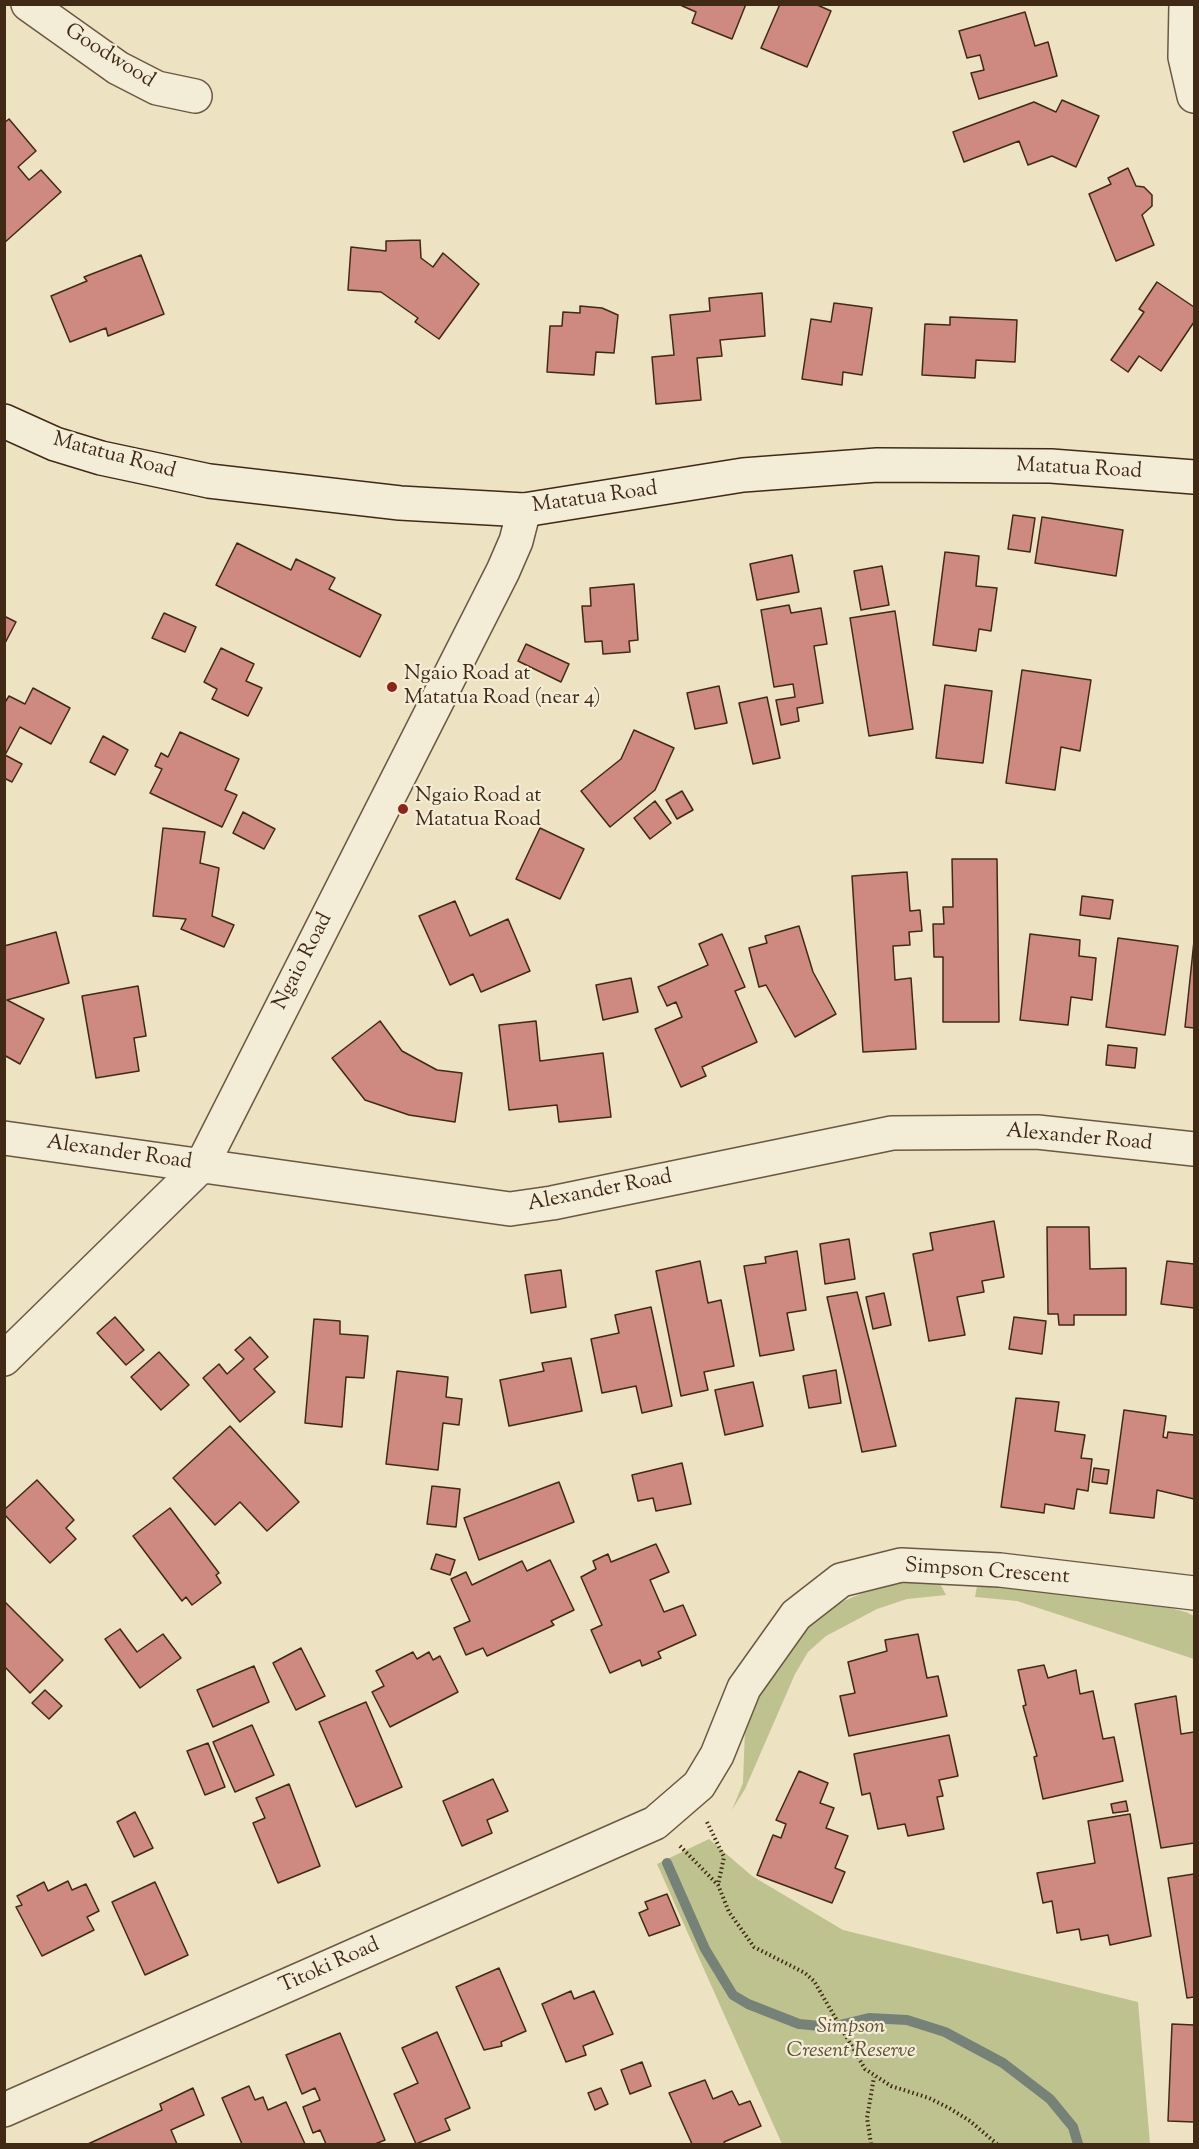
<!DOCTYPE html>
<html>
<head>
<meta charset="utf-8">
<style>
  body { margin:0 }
  #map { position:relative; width:1199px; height:2149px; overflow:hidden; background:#ede2c1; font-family:"Sorts Mill Goudy",serif }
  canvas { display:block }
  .frame { position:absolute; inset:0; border:6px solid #402a16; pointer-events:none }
</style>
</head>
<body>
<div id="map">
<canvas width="1199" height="2149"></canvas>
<div class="frame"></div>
</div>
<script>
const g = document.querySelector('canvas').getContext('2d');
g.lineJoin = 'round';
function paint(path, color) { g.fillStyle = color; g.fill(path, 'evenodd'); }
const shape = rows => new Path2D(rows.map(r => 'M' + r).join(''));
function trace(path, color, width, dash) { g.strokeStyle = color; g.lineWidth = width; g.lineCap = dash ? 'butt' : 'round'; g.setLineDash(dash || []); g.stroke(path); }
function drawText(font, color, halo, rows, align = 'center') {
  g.font = font + ' "Sorts Mill Goudy",serif'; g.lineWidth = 4.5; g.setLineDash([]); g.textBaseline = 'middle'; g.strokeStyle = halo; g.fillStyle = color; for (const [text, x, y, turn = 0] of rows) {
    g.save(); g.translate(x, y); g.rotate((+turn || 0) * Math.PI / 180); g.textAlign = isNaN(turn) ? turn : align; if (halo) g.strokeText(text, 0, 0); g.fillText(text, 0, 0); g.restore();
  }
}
paint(shape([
  [937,1578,946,1595,907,1599,877,1609,826,1636,808,1652,795,1674,745,1789,732,1810,743,1783,745,1729,762,1687,799,1633,839,1603,863,1593,897,1583],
  [978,1581,1158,1605,1186,1612,1194,1616,1194,1659,1017,1601,975,1597],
  [709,1839,752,1876,843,1930,1138,2002,1150,2144,782,2144,657,1864]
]), '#bec28f');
trace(shape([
  [667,1863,705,1949,733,1995,748,2004,799,2024,831,2027,869,2018,907,2020,945,2032,1003,2063,1050,2099,1073,2127,1078,2144]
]), '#768277', 10);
const building = shape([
  [678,4,746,4,732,39,692,23,696,12,678,4],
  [780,4,815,4,831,11,807,67,761,48,780,4],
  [1025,12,1035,46,1048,42,1057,76,979,99,971,73,984,70,980,55,967,58,959,31,1025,12],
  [1062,100,1099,116,1076,167,1052,156,1028,165,1019,141,964,162,953,132,1034,102,1056,112,1062,100],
  [9,119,36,151,18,167,29,180,41,170,61,192,4,243,4,123,9,119],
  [1128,168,1136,186,1144,187,1152,195,1152,206,1142,215,1154,245,1116,261,1089,194,1111,184,1108,178,1128,168],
  [420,240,421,258,433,267,443,253,479,284,439,339,415,322,418,318,381,292,348,290,351,247,386,251,386,241,420,240],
  [141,255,164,314,108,336,106,328,70,342,51,296,87,281,84,277,141,255],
  [1157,282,1194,307,1194,322,1161,371,1139,356,1128,372,1111,360,1144,312,1139,309,1157,282],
  [762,293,765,336,720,340,722,356,697,358,701,400,656,404,652,357,674,355,670,315,710,311,709,298,762,293],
  [834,303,872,308,862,375,843,372,842,385,802,379,811,319,831,322,834,303],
  [580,306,602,308,618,315,614,353,596,352,594,375,547,372,550,326,562,326,563,312,580,313,580,306],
  [950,317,1017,320,1015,362,976,360,975,378,922,375,925,324,950,325,950,317],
  [1013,515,1035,518,1030,552,1008,549,1013,515],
  [1042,517,1123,530,1116,576,1035,563,1042,517],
  [237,543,291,570,296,559,335,578,329,589,381,615,360,657,216,585,237,543],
  [945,552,979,556,976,586,997,588,991,631,979,629,976,651,933,645,945,552],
  [792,555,799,592,757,600,750,564,792,555],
  [882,566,889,605,861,610,854,571,882,566],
  [634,584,638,640,629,641,630,652,603,654,602,641,585,642,582,606,591,606,590,588,634,584],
  [789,605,791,613,821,608,827,644,814,646,823,703,797,708,799,721,781,725,776,700,795,697,793,684,774,687,761,610,789,605],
  [895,611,913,729,869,736,850,618,895,611],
  [164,613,196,627,185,652,152,638,164,613],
  [4,616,16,622,4,645,4,616],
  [526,644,569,664,561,682,518,661,526,644],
  [221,648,254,664,246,681,262,688,248,716,212,699,217,689,204,682,221,648],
  [1022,670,1091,680,1080,751,1061,747,1055,790,1006,783,1022,670],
  [945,685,992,691,983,763,936,758,945,685],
  [719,686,727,723,695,729,687,693,719,686],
  [33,688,70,708,51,744,20,727,5,755,22,764,12,782,4,778,4,704,9,696,25,704,33,688],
  [767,697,780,758,753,764,739,703,767,697],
  [634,730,674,748,655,790,610,827,581,791,621,759,634,730],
  [180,732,239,759,225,790,237,795,222,827,150,793,162,769,155,766,161,753,168,757,180,732],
  [103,736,128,750,115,775,90,762,103,736],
  [682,791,693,810,677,819,666,800,682,791],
  [655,801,671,823,650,839,634,818,655,801],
  [243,812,275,829,264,849,233,833,243,812],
  [163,828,205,832,200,863,219,868,212,916,234,925,224,947,181,929,186,919,153,916,163,828],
  [540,828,584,849,560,899,516,879,540,828],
  [952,859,997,859,999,1022,943,1022,943,957,934,957,933,924,944,924,943,907,953,907,952,859],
  [907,872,910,911,920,910,922,931,909,932,910,945,893,946,895,980,911,978,916,1049,863,1052,852,876,907,872],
  [1082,896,1113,900,1110,919,1080,915,1082,896],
  [455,901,470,936,508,919,530,971,481,992,473,974,450,985,419,916,455,901],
  [799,926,813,972,836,1014,795,1037,766,985,759,987,749,948,767,943,765,936,799,926],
  [56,932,69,983,7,1000,44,1019,20,1064,4,1055,4,946,56,932],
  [722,934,745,987,735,991,757,1042,702,1067,706,1076,681,1087,655,1029,682,1017,676,1002,667,1006,658,987,708,965,699,944,722,934],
  [1030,934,1080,940,1079,956,1096,958,1092,1000,1071,997,1068,1025,1020,1020,1030,934],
  [1118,938,1178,946,1165,1035,1106,1027,1118,938],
  [1194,941,1194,1028,1185,1027,1194,941],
  [631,978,638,1012,603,1020,596,985,631,978],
  [138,986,146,1036,134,1038,139,1071,96,1078,82,996,138,986],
  [380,1021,402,1051,437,1070,462,1073,455,1122,409,1115,365,1100,332,1058,380,1021],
  [536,1021,540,1061,603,1053,611,1117,559,1122,557,1105,509,1110,499,1025,536,1021],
  [1108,1045,1137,1048,1135,1068,1106,1065,1108,1045],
  [994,1221,1004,1277,982,1281,984,1292,957,1297,965,1335,929,1341,913,1254,933,1250,930,1233,994,1221],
  [1047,1227,1089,1227,1090,1269,1126,1268,1126,1315,1074,1315,1074,1325,1059,1325,1058,1314,1048,1314,1047,1227],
  [849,1239,855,1279,825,1284,820,1244,849,1239],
  [797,1251,806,1310,787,1313,794,1350,760,1356,744,1266,766,1263,765,1257,797,1251],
  [700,1261,708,1303,721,1300,734,1366,704,1372,708,1390,681,1396,656,1271,700,1261],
  [1167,1261,1194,1264,1194,1308,1161,1304,1167,1261],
  [561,1270,566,1307,531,1313,525,1275,561,1270],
  [857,1292,896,1446,862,1452,827,1297,857,1292],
  [884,1293,891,1325,873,1329,866,1297,884,1293],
  [651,1307,672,1406,642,1413,636,1386,602,1393,591,1339,619,1333,615,1315,651,1307],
  [115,1317,144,1350,126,1365,97,1333,115,1317],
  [1014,1317,1046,1321,1042,1354,1009,1349,1014,1317],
  [314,1319,340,1321,340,1334,368,1336,364,1378,346,1377,342,1427,305,1423,314,1319],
  [250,1337,268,1357,254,1369,275,1392,240,1422,203,1378,219,1364,227,1374,244,1359,235,1350,250,1337],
  [159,1352,189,1385,161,1410,131,1377,159,1352],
  [571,1358,582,1411,509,1426,500,1380,544,1371,542,1363,571,1358],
  [836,1370,841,1403,809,1408,803,1376,836,1370],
  [397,1371,448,1377,446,1397,462,1399,459,1425,443,1423,438,1470,386,1464,397,1371],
  [753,1382,763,1426,725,1435,715,1390,753,1382],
  [1016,1398,1059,1402,1055,1431,1085,1435,1081,1458,1092,1459,1088,1491,1077,1489,1074,1509,1045,1504,1044,1513,1001,1507,1016,1398],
  [1124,1410,1166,1416,1163,1437,1167,1438,1168,1432,1194,1435,1194,1499,1157,1490,1154,1518,1110,1513,1124,1410],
  [230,1426,299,1502,267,1531,240,1502,215,1525,173,1478,230,1426],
  [682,1463,691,1504,656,1511,653,1498,638,1501,632,1475,682,1463],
  [1094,1468,1109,1470,1107,1484,1092,1482,1094,1468],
  [37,1480,74,1520,66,1528,76,1539,50,1563,4,1514,4,1510,37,1480],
  [559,1482,574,1522,479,1560,464,1518,559,1482],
  [432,1486,460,1489,456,1527,427,1524,432,1486],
  [170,1508,219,1573,216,1575,221,1583,192,1605,186,1597,182,1601,133,1536,170,1508],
  [656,1544,669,1572,650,1580,664,1612,683,1605,696,1635,658,1652,661,1658,642,1666,640,1660,610,1673,591,1630,602,1625,581,1577,596,1569,593,1561,608,1554,611,1562,656,1544],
  [436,1554,455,1560,450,1575,431,1569,436,1554],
  [550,1560,574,1610,551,1621,554,1625,487,1656,483,1648,466,1655,454,1628,470,1621,451,1579,466,1572,472,1585,522,1561,527,1571,550,1560],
  [4,1601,63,1660,30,1693,4,1666,4,1601],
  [120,1629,137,1652,163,1634,181,1658,140,1688,105,1639,120,1629],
  [918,1634,927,1678,938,1676,947,1716,849,1736,840,1696,855,1693,848,1662,887,1651,885,1640,918,1634],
  [301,1648,325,1696,296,1710,273,1663,301,1648],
  [413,1652,417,1659,429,1652,433,1660,440,1656,458,1692,390,1727,372,1692,384,1686,376,1671,413,1652],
  [1044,1665,1048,1678,1076,1670,1080,1694,1093,1691,1103,1739,1114,1737,1123,1781,1043,1799,1034,1757,1037,1756,1023,1706,1026,1705,1018,1670,1044,1665],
  [254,1666,269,1702,213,1727,197,1690,254,1666],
  [45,1690,62,1706,49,1719,32,1703,45,1690],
  [1176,1696,1181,1734,1194,1732,1194,1843,1161,1848,1135,1704,1176,1696],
  [366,1702,402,1787,356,1807,319,1722,366,1702],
  [252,1725,274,1775,235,1792,213,1742,252,1725],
  [949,1735,958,1776,939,1780,943,1796,937,1797,944,1829,908,1836,905,1824,878,1829,870,1793,862,1795,854,1754,949,1735],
  [208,1743,225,1787,205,1795,187,1751,208,1743],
  [799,1771,828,1783,820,1803,834,1808,826,1828,848,1836,835,1868,845,1872,832,1903,757,1875,773,1835,781,1838,786,1824,776,1820,799,1771],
  [493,1779,508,1811,487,1820,492,1833,462,1846,443,1801,493,1779],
  [289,1784,320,1866,278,1883,253,1823,265,1818,256,1798,289,1784],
  [1126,1801,1128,1811,1113,1813,1111,1804,1126,1801],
  [135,1812,153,1848,134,1857,117,1822,135,1812],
  [1130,1814,1151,1936,1110,1945,1108,1935,1081,1940,1079,1929,1057,1933,1052,1901,1043,1903,1037,1873,1095,1863,1088,1821,1130,1814],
  [1194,1874,1194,1997,1187,1998,1168,1878,1194,1874],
  [68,1881,72,1890,86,1884,99,1911,87,1917,94,1930,42,1956,16,1907,22,1905,17,1896,44,1882,48,1891,68,1881],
  [155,1882,188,1955,145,1975,112,1902,155,1882],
  [667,1894,680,1925,649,1936,639,1913,648,1909,645,1902,667,1894],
  [499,1968,526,2031,501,2042,502,2046,484,2050,456,1987,499,1968],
  [571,1991,574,1999,594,1991,613,2034,583,2046,586,2055,566,2062,542,2004,571,1991],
  [1172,2024,1194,2025,1194,2122,1168,2121,1172,2024],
  [437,2032,470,2108,445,2119,450,2130,416,2144,394,2094,418,2083,402,2048,437,2032],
  [340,2033,385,2140,375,2144,326,2144,320,2130,313,2133,303,2107,320,2100,315,2088,302,2094,286,2055,340,2033],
  [642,2062,651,2086,630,2094,621,2070,642,2062],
  [705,2080,713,2099,732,2091,739,2105,750,2101,761,2126,724,2142,725,2144,692,2144,669,2093,705,2080],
  [249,2086,255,2100,263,2097,268,2110,286,2102,305,2144,242,2144,222,2098,249,2086],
  [193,2088,204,2115,171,2130,177,2144,88,2144,162,2110,160,2104,193,2088],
  [601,2088,608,2104,595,2110,588,2093,601,2088]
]);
paint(building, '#ce8a80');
trace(building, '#402a16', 1.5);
const minor = shape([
  [28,4,118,68,157,88,195,96],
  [1186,4,1185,57,1194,96],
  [4,1138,510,1209,552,1203,892,1133,1037,1132,1194,1149],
  [4,1359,202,1165,503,571,516,541,524,510],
  [4,2110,655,1823,699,1785,717,1755,744,1688,796,1615,841,1580,901,1565,1000,1570,1194,1593]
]);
const secondary = shape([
  [4,421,55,444,101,458,209,481,400,503,524,510,743,475,877,465,1051,466,1194,477]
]);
trace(minor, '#6b5841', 36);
trace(secondary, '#402a16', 36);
trace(shape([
  [707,1822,724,1857,718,1885],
  [680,1846,718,1885,729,1912,754,1947,805,1973,814,1981,865,2069,891,2086,929,2098,949,2108,970,2121,997,2144],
  [871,2144,867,2118,874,2077]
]), '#402a16', 4, [1.5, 3]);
trace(minor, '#f3ecd7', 33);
trace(secondary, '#f3ecd7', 33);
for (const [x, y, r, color] of [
  [392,687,6,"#8f2418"],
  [403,809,6,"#8f2418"]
]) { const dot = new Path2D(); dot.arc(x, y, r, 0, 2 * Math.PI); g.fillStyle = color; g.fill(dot); trace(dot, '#f3ecd7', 2); }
drawText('21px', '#402a16', '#f3ecd7', [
  ["Goodwood",109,57,32],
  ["Matatua Road",114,457,15],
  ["Matatua Road",1079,470,3],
  ["Matatua Road",595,499,-8],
  ["Ngaio Road",304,962,-63],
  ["Alexander Road",1079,1139,5],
  ["Alexander Road",119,1154,8],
  ["Alexander Road",600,1192,-11],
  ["Simpson Crescent",987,1573,4],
  ["Titoki Road",330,1967,-24]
]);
drawText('21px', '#402a16', '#f3ecd7', [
  ["Ngaio Road at",404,675],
  ["Matatua Road (near 4)",404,699],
  ["Ngaio Road at",415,797],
  ["Matatua Road",415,821]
], 'left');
drawText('italic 21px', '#605034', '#f3ecd7', [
  ["Simpson",851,2028],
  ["Cresent Reserve",851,2052]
]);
</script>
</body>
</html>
